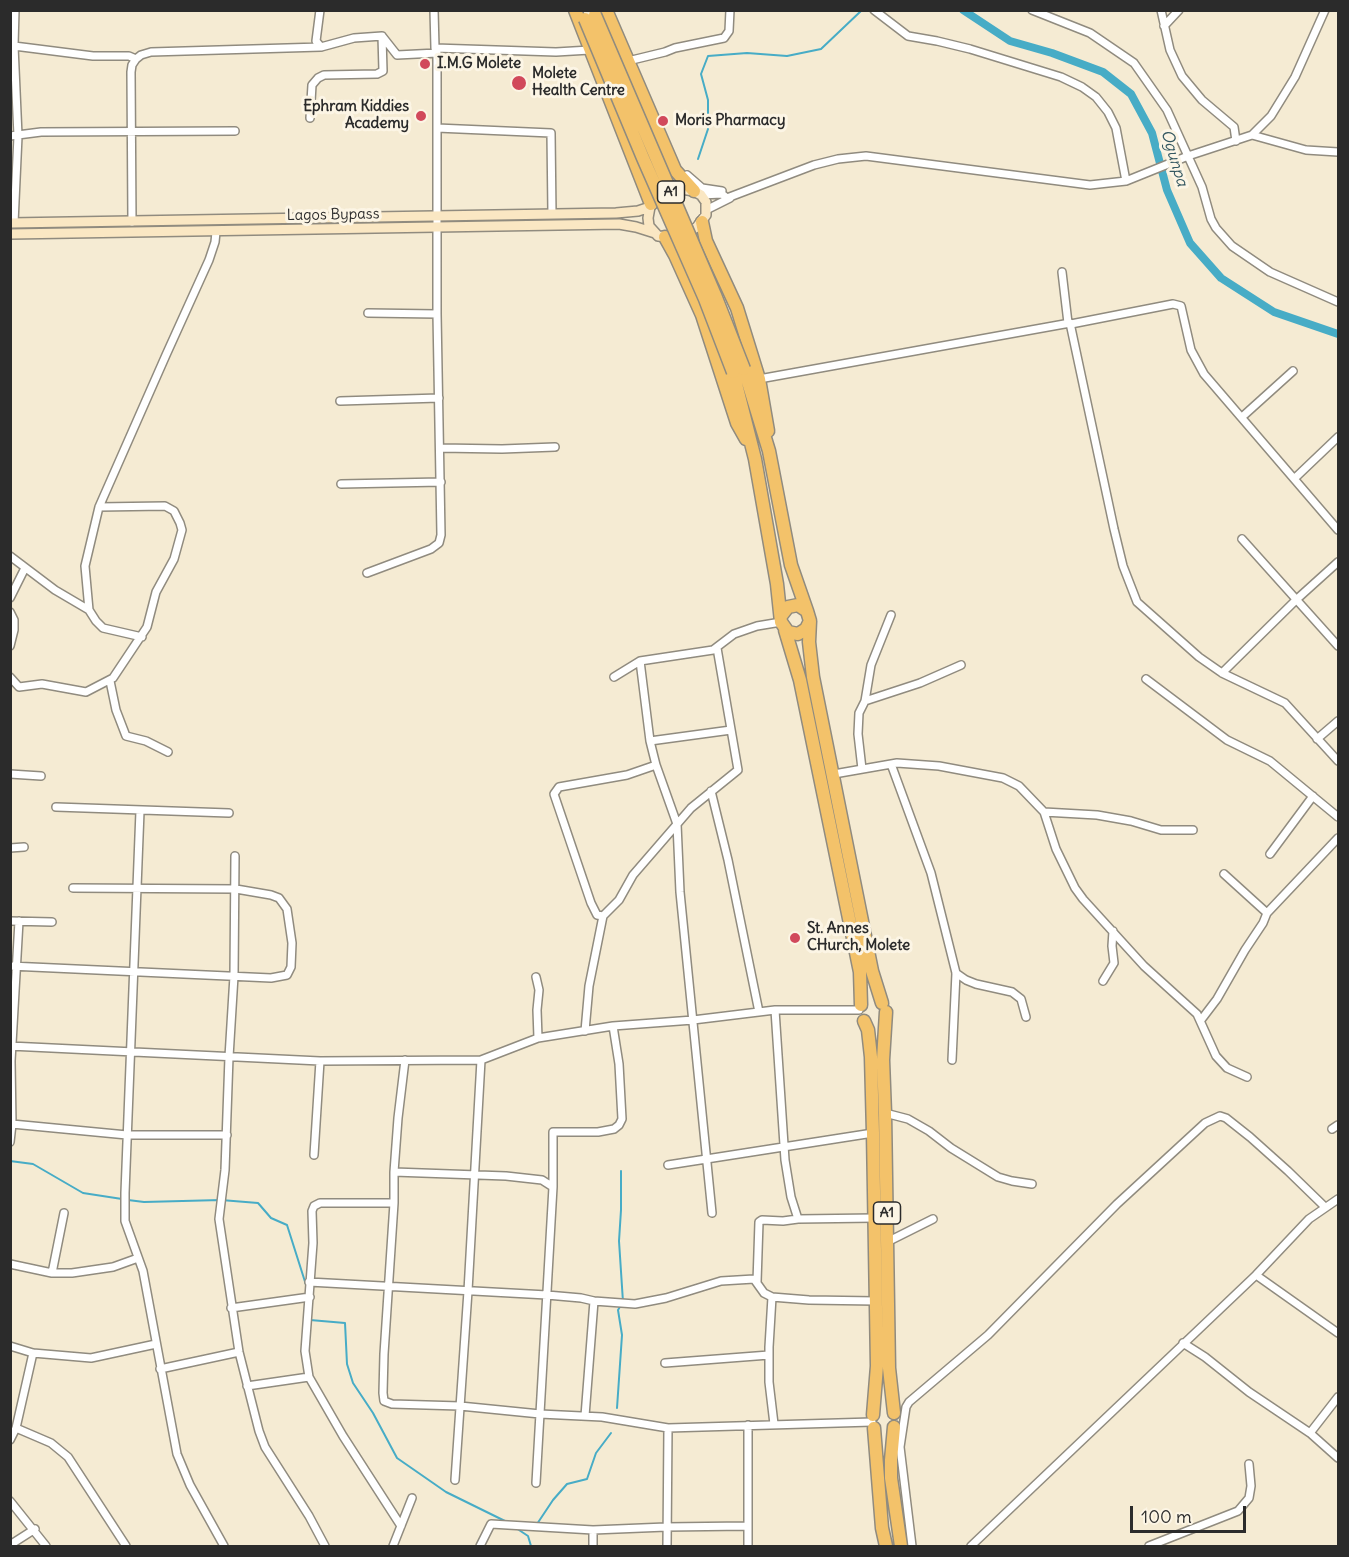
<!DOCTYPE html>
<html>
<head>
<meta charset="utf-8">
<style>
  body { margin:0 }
  #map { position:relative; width:1349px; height:1557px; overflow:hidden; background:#f5ebd3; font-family:Delius,sans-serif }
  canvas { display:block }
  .frame { position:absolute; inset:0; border:12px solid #2b2b2b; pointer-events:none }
  .scale { position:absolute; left:1130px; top:1506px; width:116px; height:27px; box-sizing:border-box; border:3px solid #2b2b2b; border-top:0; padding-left:8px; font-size:18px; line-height:21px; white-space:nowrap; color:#2b2b2b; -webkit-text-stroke:4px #fcf5e5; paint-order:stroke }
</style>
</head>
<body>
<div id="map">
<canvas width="1349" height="1557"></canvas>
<div class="frame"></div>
<div class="scale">100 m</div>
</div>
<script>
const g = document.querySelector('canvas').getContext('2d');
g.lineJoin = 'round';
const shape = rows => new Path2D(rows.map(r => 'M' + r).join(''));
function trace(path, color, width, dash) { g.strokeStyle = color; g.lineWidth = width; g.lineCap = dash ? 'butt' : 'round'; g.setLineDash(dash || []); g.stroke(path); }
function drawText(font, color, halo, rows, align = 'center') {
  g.font = font + ' Delius,sans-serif'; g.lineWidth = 6; g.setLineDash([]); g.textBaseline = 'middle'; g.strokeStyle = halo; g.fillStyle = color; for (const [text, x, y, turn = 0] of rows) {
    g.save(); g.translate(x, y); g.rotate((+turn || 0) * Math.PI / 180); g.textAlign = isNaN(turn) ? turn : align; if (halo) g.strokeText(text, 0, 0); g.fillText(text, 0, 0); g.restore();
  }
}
trace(shape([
  [698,159,708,129,708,100,701,74,708,56,747,53,787,56,821,49,862,10],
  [10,1161,33,1164,83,1193,122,1199],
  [128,1200,144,1202,221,1200,258,1203,271,1218,287,1225,307,1288],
  [310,1318,310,1320,345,1323,347,1364,353,1383,373,1413,397,1458,446,1492,509,1523],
  [617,1408,622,1335,618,1310,623,1302,619,1241,621,1210,621,1171],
  [537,1524,553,1500,567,1484,587,1479,596,1453,611,1433],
  [516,1528,528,1536,531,1546]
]), '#47acc6', 2);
trace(shape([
  [963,10,1010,41,1052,53,1103,72,1131,94,1152,133,1167,190,1190,243,1221,278,1274,312,1338,334]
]), '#47acc6', 8);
const minor = shape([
  [15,10,14,46,93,56,129,56,136,59],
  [874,10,908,36,937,41,970,49,1061,77,1082,87,1096,97,1108,112,1116,128,1126,181],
  [1032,10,1090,33,1134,63,1167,110,1202,187,1211,219,1216,228,1232,246,1270,272,1338,302],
  [1161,10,1170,50,1182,76,1202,100,1234,127,1236,141],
  [1164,26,1179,10],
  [10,47,14,46,18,136,14,223],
  [321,47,354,38,382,36,397,55,437,53],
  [435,48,556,52,590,50],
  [632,60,665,52,675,48,724,38,729,31,730,10],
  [310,118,312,85,318,78,324,75,377,74,383,71,382,36],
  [437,128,551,133,552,214],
  [1252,135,1271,116,1295,77,1325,10],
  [10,136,41,132,235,131],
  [687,175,702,188,722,191],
  [701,195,722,194,727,198,814,165,838,159,866,156,1090,185,1126,181,1188,156,1252,135,1306,150,1338,152],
  [706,210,730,198],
  [132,222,131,72,132,65,136,59,141,55,151,52,321,47,316,41,320,10],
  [1062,272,1068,323],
  [368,313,437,314],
  [1071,324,1173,304,1181,306,1191,350,1204,374,1338,530],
  [759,379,1070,323,1114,529,1123,566,1137,602,1199,657,1222,673,1285,703,1338,761],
  [340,401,439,398],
  [1242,417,1293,371],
  [440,448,502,449,555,447],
  [1295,478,1338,437],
  [341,484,441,482],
  [1242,539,1338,646],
  [10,556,55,590,89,610,96,621,103,628,142,637],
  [367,573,431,549,439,543,441,535,437,314,437,53,435,48,434,10],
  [10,598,25,568],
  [89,610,85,566,99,507,166,355,209,260,215,242,216,232],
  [10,612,14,620,14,630,10,646],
  [640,661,650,741,656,765,677,824,680,892,712,1213],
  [1222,673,1297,599,1338,562],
  [10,677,19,687,42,684,86,692,113,678,147,627,156,592,174,559,182,530,180,523,174,511,165,506,99,507],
  [614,677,640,661,713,650,734,634,757,626,781,622],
  [1146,679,1227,740,1270,761,1338,817],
  [110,681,116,710,126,736,146,741,168,752],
  [865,701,920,683,961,665],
  [1317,739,1338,721],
  [650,741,731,730],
  [891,764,931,873,956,973,952,1060],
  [862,769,858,734,859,713,865,701,871,665,891,615],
  [10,774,41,776],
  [834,774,897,763,939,766,1003,778,1019,786,1044,812,1097,815,1131,821,1161,830,1193,830],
  [711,791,728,860,759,1012],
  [56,807,229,813],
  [140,811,125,1193,125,1221,143,1271,177,1454,190,1485,224,1546],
  [1044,812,1056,849,1075,888,1083,899,1144,966,1197,1014,1216,1056,1227,1068,1247,1077],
  [10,848,24,847],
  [1270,854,1313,796],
  [235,856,234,976,229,1057,225,1170,219,1219,239,1352,259,1431,265,1447,309,1516,325,1546],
  [1224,874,1267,913,1338,838],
  [603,916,597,915,591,903,554,794,559,787,627,775,656,765],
  [10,921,52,922],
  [10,966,271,978,287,975,291,967,292,943,287,909,279,898,271,895,236,889,73,888],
  [956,973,966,980,976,984,1012,992,1021,999,1026,1017],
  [536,977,539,990,537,1010,538,1038],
  [1103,981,1114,963,1112,946,1113,931],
  [775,1010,785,1160,791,1197,798,1219,875,1218],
  [1201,1020,1217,999,1245,950,1263,923,1267,913],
  [585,1031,589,986,603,916,619,900,633,875,691,808,738,770,717,648],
  [10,1046,320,1061,481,1060,538,1038,613,1026,693,1020,775,1010,859,1010],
  [405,1060,398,1118,394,1172,394,1203,384,1354,383,1393,384,1401,392,1404,460,1406,540,1414,602,1417,668,1428,872,1422],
  [885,1113,908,1119,929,1131,951,1148,998,1177,1012,1181,1032,1184],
  [12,1124,127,1135,227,1135],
  [1332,1129,1338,1125],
  [10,1142,12,1124,11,1061,19,921],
  [314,1155,320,1061],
  [668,1165,873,1133],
  [394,1172,506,1176,542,1180,553,1187,536,1483],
  [553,1187,553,1132,598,1132,614,1129,619,1125,622,1119,619,1064,613,1026],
  [394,1203,320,1203,314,1206,312,1211,313,1243,305,1351,309,1377,343,1436,401,1526],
  [887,1242,933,1219],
  [10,1264,52,1273,72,1273,113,1267,138,1258],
  [52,1273,64,1213],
  [1256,1275,1338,1333],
  [309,1282,547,1295,581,1298,594,1301,635,1304,666,1298,721,1281,754,1279,764,1293,772,1297,809,1300,876,1301],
  [757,1282,759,1222,762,1220,783,1221,798,1219],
  [772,1297,769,1347,769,1382,774,1424],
  [231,1308,310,1297],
  [1183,1343,1205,1357,1249,1392,1310,1433,1338,1458],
  [10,1346,33,1353,91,1358,156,1344],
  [665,1363,769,1355],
  [160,1369,239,1352],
  [247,1386,309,1377],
  [585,1416,594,1301],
  [748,1425,748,1546],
  [16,1428,51,1443,68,1457,126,1546],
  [1310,1433,1338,1397],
  [10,1440,16,1428,33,1353],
  [455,1480,468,1291,481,1060],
  [10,1501,46,1546],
  [593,1530,593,1546],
  [10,1545,35,1529],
  [393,1546,412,1498],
  [480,1546,491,1524,593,1530,666,1527,747,1526],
  [667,1546,668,1428],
  [912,1546,900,1447,906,1407,909,1402,988,1335,1117,1204,1205,1123,1220,1116,1226,1118,1250,1137,1288,1171,1325,1207],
  [971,1546,1256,1275,1309,1219,1338,1199],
  [1149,1546,1238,1511,1249,1498,1251,1486,1249,1464]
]);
const secondary = shape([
  [681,189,694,191,701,195,706,202,706,215,697,227,687,233,670,237,658,236,649,226,648,218,650,207,661,195,681,189],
  [10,223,616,213,638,211,650,207],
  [10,234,619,224,636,227,655,233]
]);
const trunk = shape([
  [575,10,651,204],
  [606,10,675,170,694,191],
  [702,222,706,241,737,308,759,379,768,431],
  [665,237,675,255,702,315,737,423,746,439],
  [744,369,769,451,791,565,807,611],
  [733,372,755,459,777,584,781,622,788,632,798,634,806,629,810,621,807,611,798,605,788,607,781,616],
  [810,621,809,642,813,677,872,971,882,1003],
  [785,630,800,680,860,972,861,1005],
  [886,1012,883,1060,885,1113,889,1368,894,1413],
  [864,1021,868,1030,871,1057,873,1133,877,1366,873,1415],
  [894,1427,891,1460,891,1478,901,1546],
  [874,1428,882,1528,886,1546]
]);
trace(minor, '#908b7f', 10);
trace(secondary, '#908b7f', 12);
trace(trunk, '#908b7f', 15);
trace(minor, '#fff', 7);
trace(secondary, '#fae7c3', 9);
trace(trunk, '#f3c26a', 12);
const trunkBridge = shape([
  [595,15,715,295,744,369],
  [585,19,643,158,705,299,733,372]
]);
trace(trunkBridge, '#908b7f', 15, []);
trace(trunkBridge, '#f3c26a', 12);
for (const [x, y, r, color] of [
  [425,64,6,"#d1495b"],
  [519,83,8,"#d1495b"],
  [421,116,6,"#d1495b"],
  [663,121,6,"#d1495b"],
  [795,938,6,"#d1495b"]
]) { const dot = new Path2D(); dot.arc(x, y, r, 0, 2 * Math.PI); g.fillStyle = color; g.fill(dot); trace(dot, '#fcf5e5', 2); }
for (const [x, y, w] of [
  [671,192,27],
  [887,1213,27]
]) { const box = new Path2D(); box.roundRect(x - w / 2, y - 11, w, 22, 4.5); g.fillStyle = '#fcf5e5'; g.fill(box); trace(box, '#2b2b2b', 1.5); }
drawText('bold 14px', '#2b2b2b', null, [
  ["A1",671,192],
  ["A1",887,1213]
]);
drawText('bold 15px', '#2b2b2b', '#fcf5e5', [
  ["I.M.G Molete",437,64],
  ["Molete",532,74],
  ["Health Centre",532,91],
  ["Ephram Kiddies",409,107,"right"],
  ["Academy",409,124,"right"],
  ["Moris Pharmacy",675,121],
  ["St. Annes",807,929],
  ["CHurch, Molete",807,946]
], 'left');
drawText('15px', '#2b2b2b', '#fcf5e5', [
  ["Lagos Bypass",333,215,-1]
]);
drawText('italic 16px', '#355861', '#fcf5e5', [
  ["Ogunpa",1174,158,73]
]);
</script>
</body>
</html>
